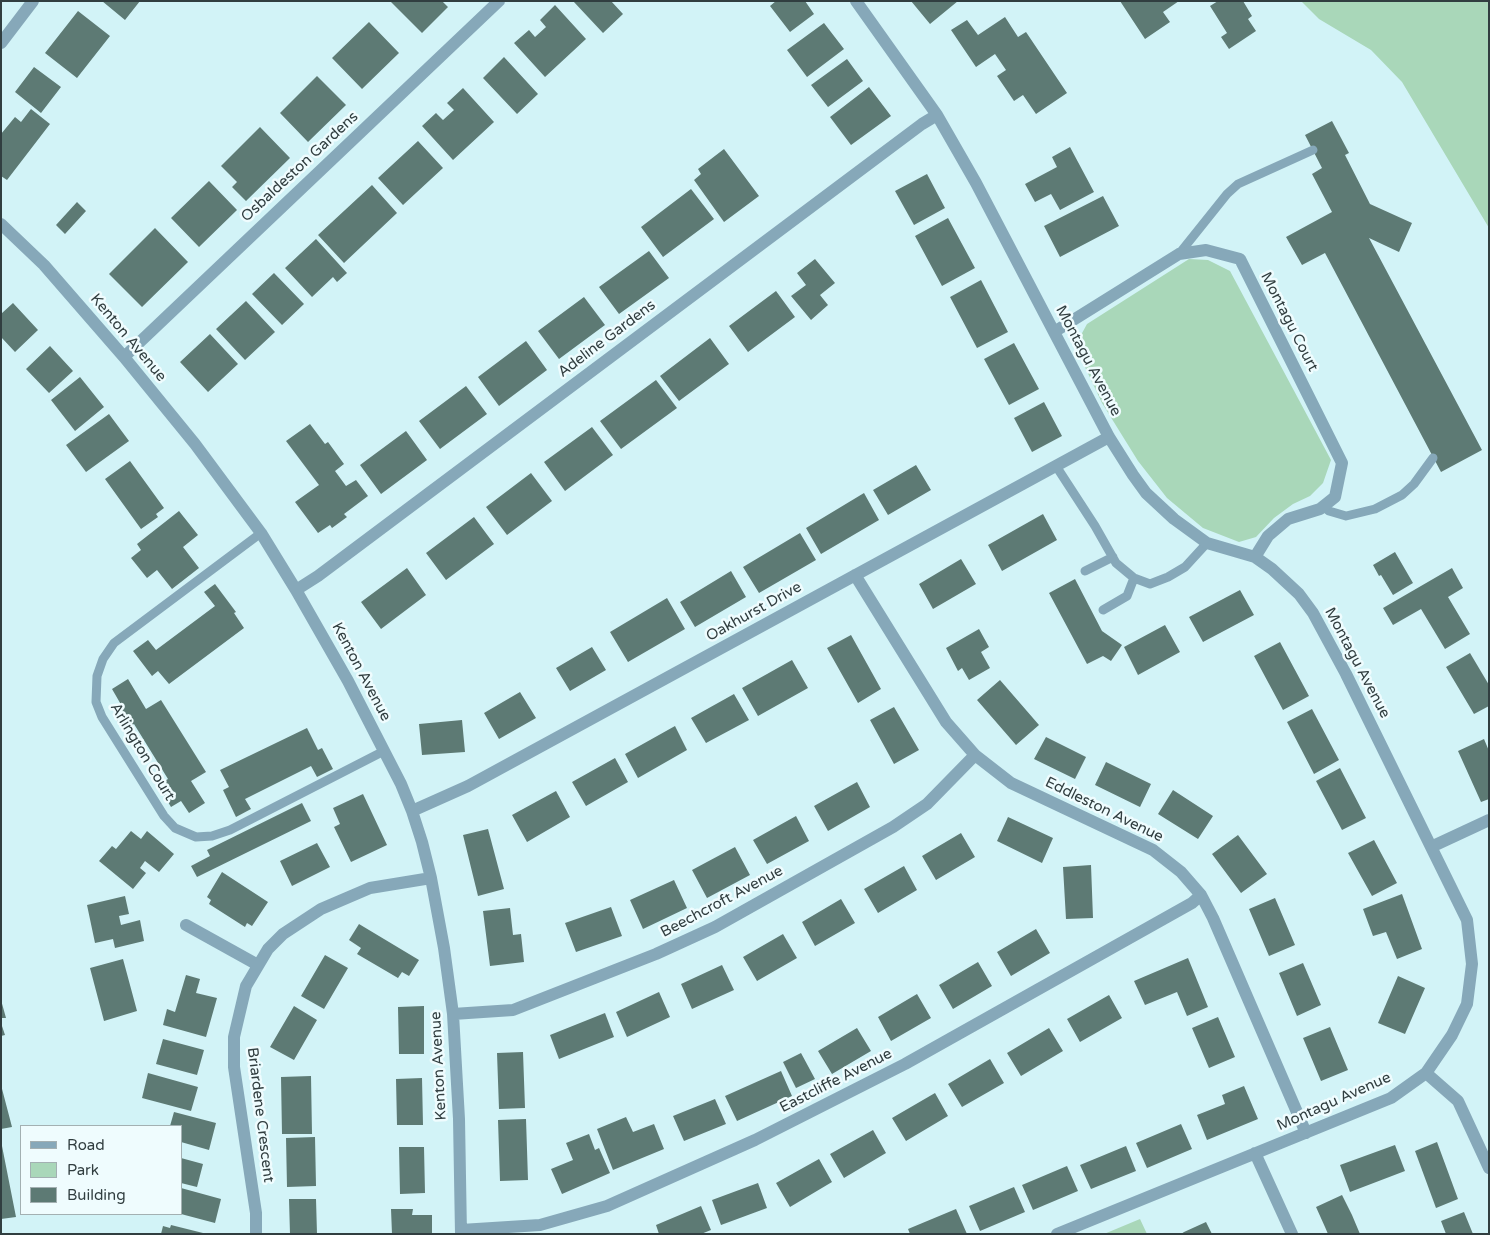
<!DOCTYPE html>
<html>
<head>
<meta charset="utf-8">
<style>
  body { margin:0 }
  #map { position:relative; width:1490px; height:1235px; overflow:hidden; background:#d2f3f7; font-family:"Varela Round",sans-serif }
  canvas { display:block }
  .frame { position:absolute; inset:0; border:2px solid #313e40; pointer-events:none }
  .legend { position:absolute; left:20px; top:1125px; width:162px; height:90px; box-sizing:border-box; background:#effcfe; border:1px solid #a3b0b2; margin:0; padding:6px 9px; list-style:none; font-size:15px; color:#313e40 }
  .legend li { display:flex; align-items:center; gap:10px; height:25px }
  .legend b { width:25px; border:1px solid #a3b0b2 }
</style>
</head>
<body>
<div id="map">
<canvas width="1490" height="1235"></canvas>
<div class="frame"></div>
<ul class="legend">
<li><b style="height:6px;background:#86a8b9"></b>Road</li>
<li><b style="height:14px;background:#a9d7b9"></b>Park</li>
<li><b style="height:14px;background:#5d7a74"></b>Building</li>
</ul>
</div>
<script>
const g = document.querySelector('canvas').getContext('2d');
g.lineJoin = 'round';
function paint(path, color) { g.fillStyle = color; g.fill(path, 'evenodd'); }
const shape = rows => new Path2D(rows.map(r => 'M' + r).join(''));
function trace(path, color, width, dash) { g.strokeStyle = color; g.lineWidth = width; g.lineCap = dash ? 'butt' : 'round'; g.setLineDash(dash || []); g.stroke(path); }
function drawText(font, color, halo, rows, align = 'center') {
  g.font = font + ' "Varela Round",sans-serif'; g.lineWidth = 5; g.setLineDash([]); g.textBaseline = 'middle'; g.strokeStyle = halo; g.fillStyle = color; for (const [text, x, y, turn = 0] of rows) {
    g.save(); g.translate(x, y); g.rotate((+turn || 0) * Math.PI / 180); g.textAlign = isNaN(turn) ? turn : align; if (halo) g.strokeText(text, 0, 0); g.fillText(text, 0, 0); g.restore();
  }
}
paint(shape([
  [1301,1,1489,1,1489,228,1402,82,1371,50,1319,19],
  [1189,259,1208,260,1230,271,1331,460,1323,483,1310,496,1293,504,1274,518,1256,537,1239,542,1203,528,1167,498,1138,461,1102,403,1075,346,1087,324],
  [1140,1219,1147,1234,1104,1234]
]), '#a9d7b9');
paint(shape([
  [102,1,140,1,125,20],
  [390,1,442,1,448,7,422,33],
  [573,1,611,1,623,14,603,33],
  [776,1,805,1,814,14,790,32,770,6],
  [911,1,958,1,930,24],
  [1120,1,1179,1,1163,12,1170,22,1145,39],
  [1218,1,1243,1,1252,16,1248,19,1256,31,1229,49,1221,37,1227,33,1210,6],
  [555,5,586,39,545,77,514,43,529,30,535,37,546,27,540,20],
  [78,11,110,36,77,78,45,53],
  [1005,17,1018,37,1026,32,1067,93,1036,114,1023,95,1014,101,997,76,1006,70,995,54,976,67,951,30,967,20,978,35],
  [369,22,399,53,362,89,332,58],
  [824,23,844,49,807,77,787,50],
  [504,57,538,94,517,114,483,78],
  [847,59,863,81,828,107,811,85],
  [34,67,61,87,41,113,15,92],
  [317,76,346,105,308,142,280,113],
  [869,87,891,116,851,145,830,117],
  [463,88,494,122,453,160,422,126,436,113,443,120,454,110,447,103],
  [31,109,50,124,7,180,1,176,1,134,15,117,21,122],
  [1332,121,1349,153,1345,155,1370,204,1412,223,1399,252,1369,238,1482,450,1441,472,1325,253,1302,265,1286,237,1332,212,1312,174,1322,168,1305,135],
  [260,127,290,158,246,201,232,187,237,182,221,166],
  [418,141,443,168,403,205,378,178],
  [1070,147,1094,192,1060,210,1051,194,1035,202,1025,184,1057,167,1052,157],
  [724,149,759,196,724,222,694,180,701,174,698,169],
  [927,174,945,208,914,225,895,191],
  [209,181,237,210,199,247,171,218],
  [372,185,397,213,344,263,318,235],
  [691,189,714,219,663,257,641,227],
  [1103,196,1119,226,1060,257,1044,226],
  [77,202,86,211,65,234,56,225],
  [948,218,975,268,942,286,915,236],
  [155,228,188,262,142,307,109,274],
  [316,239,347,273,337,282,333,277,312,297,285,268],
  [649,251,669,278,619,314,599,287],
  [815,259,835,283,820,295,828,305,811,320,791,296,806,285,797,273],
  [274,273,304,304,282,325,252,294],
  [981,280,1008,332,977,348,950,297],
  [776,291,795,317,748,352,729,326],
  [584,297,605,325,559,359,538,331],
  [246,301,275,332,245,360,216,329],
  [13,303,38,330,15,352,1,337,1,314],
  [210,334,238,364,208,392,180,362],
  [710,338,729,364,679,401,660,376],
  [526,341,547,370,499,406,478,377],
  [1014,343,1039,389,1009,405,984,359],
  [50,346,73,371,49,393,26,369],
  [80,377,104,407,75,431,51,400],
  [656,380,677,408,621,449,600,421],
  [466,386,487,414,440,449,419,421],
  [1044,402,1062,436,1032,452,1014,418],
  [109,414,129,441,86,472,66,445],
  [310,424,325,444,328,442,344,464,335,471,346,486,356,480,368,496,344,514,347,517,332,528,330,525,318,533,295,502,319,485,286,441],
  [592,427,613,455,565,491,544,462],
  [406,431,427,460,381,494,360,465],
  [130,461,164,508,156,514,158,517,141,529,105,479],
  [916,465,931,490,888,515,873,490],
  [531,473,552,501,507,535,486,507],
  [864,493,879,520,821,554,806,528],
  [179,511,198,535,183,547,199,568,172,589,157,570,147,578,131,558,141,550,137,544],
  [1043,514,1057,540,1002,571,988,545],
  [474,517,494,544,446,580,426,553],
  [800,533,816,560,759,593,743,567],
  [1395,552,1413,583,1393,595,1381,575,1379,576,1373,565],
  [961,559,976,584,933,609,919,584],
  [407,568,426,595,381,629,361,602],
  [1452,568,1463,588,1448,597,1470,634,1445,649,1421,609,1393,625,1383,608],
  [731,571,746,597,695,627,680,602],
  [1075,579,1102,631,1122,645,1111,661,1103,656,1087,664,1049,593],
  [215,584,236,612,234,613,244,628,169,684,158,671,152,676,133,651,148,640,156,650,215,606,204,592],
  [1240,590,1254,615,1203,642,1189,617],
  [667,598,685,629,628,662,610,632],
  [1165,625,1180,652,1138,675,1124,647],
  [979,629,989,647,981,652,990,668,969,680,962,668,958,671,946,648],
  [851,635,881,689,858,703,827,648],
  [1280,642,1309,696,1283,710,1254,656],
  [592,647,606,670,570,691,556,668],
  [1470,653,1489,685,1489,706,1474,714,1446,667],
  [792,660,808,688,758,716,742,688],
  [128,679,146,709,161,700,206,772,191,781,205,803,189,813,181,801,171,807,158,785,168,779,134,724,123,730,113,714,123,708,112,689],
  [1000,680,1039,725,1016,745,977,700],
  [520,692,536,718,499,739,484,713],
  [734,694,749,720,706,743,691,718],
  [894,707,919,750,894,764,870,720],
  [1312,709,1339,760,1314,774,1287,722],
  [462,720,465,752,422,755,419,724],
  [675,726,687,750,638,778,625,754],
  [307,728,318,750,322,748,333,769,317,777,311,766,245,799,251,809,236,817,223,790,229,787,220,770],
  [1046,737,1086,757,1075,779,1034,759],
  [1484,739,1489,751,1489,799,1481,802,1458,751],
  [615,758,628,782,586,806,572,782],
  [1106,762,1151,784,1140,807,1095,785],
  [1340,768,1366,818,1342,830,1316,781],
  [857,782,870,807,828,831,814,806],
  [1173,790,1213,816,1198,839,1158,814],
  [556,791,570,817,527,842,512,815],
  [363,794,387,845,351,862,334,827,340,824,333,808],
  [302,803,311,821,197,877,191,866,210,856,207,850],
  [796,816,809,841,767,864,753,840],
  [1008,817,1053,838,1042,863,997,841],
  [488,829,504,889,478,896,463,835],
  [131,831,141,839,147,831,174,854,159,872,145,861,140,868,146,873,133,889,99,861,112,846,116,849],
  [961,833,975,857,936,880,922,856],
  [1238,835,1267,874,1241,893,1212,854],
  [1374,840,1397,883,1372,896,1348,853],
  [317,843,330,867,292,886,280,861],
  [735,847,750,875,707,898,692,870],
  [1091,865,1093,918,1066,919,1063,867],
  [904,866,917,890,878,913,864,889],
  [222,872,268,902,252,926,247,923,245,927,209,904,211,900,207,897],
  [674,880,687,908,643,929,630,900],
  [1402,894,1422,949,1397,959,1386,932,1373,936,1363,909],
  [125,896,129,914,119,916,121,925,140,920,144,941,115,948,113,939,95,943,87,905],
  [1275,898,1295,945,1269,956,1249,909],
  [841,899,855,923,815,946,802,922],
  [611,907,622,936,576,952,565,923],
  [510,908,513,935,521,934,524,962,490,966,483,911],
  [359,924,419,960,409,976,402,972,398,978,357,954,361,948,349,940],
  [1036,929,1050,953,1011,976,997,952],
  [783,934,797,958,757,981,743,957],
  [325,955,348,968,324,1009,301,996],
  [1188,958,1208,1007,1187,1016,1177,992,1145,1005,1134,981],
  [123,959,137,1011,104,1021,90,968],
  [978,962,992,986,953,1009,939,985],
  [1303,963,1321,1005,1297,1016,1279,973],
  [722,965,734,990,692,1009,681,984],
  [186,975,200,979,196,993,217,998,206,1037,163,1025,167,1009,175,1012],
  [1398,976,1425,988,1405,1034,1378,1023],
  [659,992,670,1017,627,1037,616,1012],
  [917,994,931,1018,891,1041,878,1017],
  [1109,995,1122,1018,1080,1042,1067,1019],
  [1,1000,6,1018,1,1018],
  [294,1006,317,1020,294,1060,270,1047],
  [424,1006,424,1054,399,1054,398,1007],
  [605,1013,614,1037,559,1059,550,1035],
  [1218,1017,1235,1057,1209,1068,1192,1028],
  [1,1023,5,1035,1,1036],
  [1330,1027,1348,1070,1321,1081,1303,1038],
  [857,1028,871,1051,832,1074,818,1051],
  [1049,1028,1063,1051,1021,1076,1007,1053],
  [163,1039,204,1050,197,1075,156,1064],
  [523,1052,525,1108,499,1109,497,1053],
  [801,1053,815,1079,796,1088,783,1062],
  [990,1059,1004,1083,962,1107,948,1084],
  [781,1071,792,1096,737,1121,725,1096],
  [148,1073,198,1087,191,1111,142,1098],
  [311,1076,312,1134,282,1134,281,1077],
  [422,1078,423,1125,397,1125,396,1079],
  [1,1085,12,1127,1,1129],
  [1244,1086,1258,1119,1207,1140,1197,1115,1225,1104,1222,1095],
  [935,1093,948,1116,906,1141,892,1118],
  [715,1099,726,1124,684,1141,673,1116],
  [174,1112,216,1123,209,1150,181,1142,181,1126,170,1126],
  [626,1117,633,1132,654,1124,664,1149,613,1170,597,1129],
  [526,1119,528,1180,500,1181,498,1120],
  [1181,1124,1192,1149,1147,1168,1136,1143],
  [873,1130,886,1153,844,1178,830,1154],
  [589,1134,595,1150,599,1148,610,1173,562,1194,551,1169,573,1160,566,1143],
  [315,1137,316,1186,287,1187,286,1138],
  [1437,1142,1458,1199,1436,1208,1415,1151],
  [1395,1145,1405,1171,1350,1192,1340,1165],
  [2,1146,16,1217,1,1219,1,1147],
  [1126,1146,1136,1171,1091,1189,1080,1165],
  [399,1147,424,1147,425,1193,400,1194],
  [181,1158,203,1164,197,1187,181,1183],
  [819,1159,832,1182,790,1207,776,1183],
  [1067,1166,1078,1191,1033,1210,1022,1185],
  [758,1183,767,1208,721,1225,712,1200],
  [1014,1187,1025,1212,980,1231,969,1206],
  [181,1188,221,1199,215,1223,181,1214],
  [1342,1195,1352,1215,1360,1234,1328,1234,1325,1227,1316,1207],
  [289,1199,316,1199,317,1234,290,1234],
  [701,1206,711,1230,701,1234,659,1234,656,1225],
  [391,1209,413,1209,412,1215,432,1215,432,1234,392,1234],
  [956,1209,967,1234,910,1234,908,1229],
  [1464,1212,1473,1234,1446,1234,1441,1221],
  [1206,1222,1212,1234,1181,1234,1184,1232],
  [171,1225,203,1233,203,1234,161,1234,163,1226,170,1228]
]), '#5d7a74');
trace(shape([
  [1179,254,1227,194,1238,184,1313,150],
  [1056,466,1095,526,1116,563,1134,578,1150,584,1168,577,1185,567,1207,543],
  [1323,506,1329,511,1346,516,1375,509,1402,495,1414,484,1433,458],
  [261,533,114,643,103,659,97,676,96,702,102,717,164,816,175,828,196,837,212,836,230,830,384,751],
  [1085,571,1113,557],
  [1103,610,1127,596,1134,578]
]), '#86a8b9', 9);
trace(shape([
  [856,1,937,115,976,183,1109,437,1133,475,1146,493,1174,519,1207,543,1255,557,1272,569,1299,594,1313,613,1346,674,1467,920,1472,964,1467,1004,1452,1035,1426,1073,1391,1098,1057,1234],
  [1,43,33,1],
  [1,224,44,265,124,357,195,444,261,533,296,590,348,681,401,784,412,811,422,842,431,878,444,948,453,1014,459,1119,461,1234],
  [1054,332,1179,254,1206,250,1240,259,1342,463,1335,497,1320,509,1288,519,1268,536,1255,557],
  [124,357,499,1],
  [855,575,946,722,975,755,1011,783,1153,850,1181,872,1201,895,1213,918,1306,1133],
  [296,590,318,576,922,124,937,115],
  [412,811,468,786,1109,437],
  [1431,847,1489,820],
  [186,925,258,965],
  [453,1014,513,1010,656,954,715,927,893,827,927,804,975,755],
  [1426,1073,1458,1101,1489,1168],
  [1255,1153,1292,1234],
  [461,1230,540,1225,607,1206,755,1140,905,1064,1192,903,1201,895],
  [256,1234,256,1213,234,1067,234,1037,246,986,268,949,283,934,321,909,370,888,431,878]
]), '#86a8b9', 12);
drawText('15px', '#313e40', '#effcfe', [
  ["Osbaldeston Gardens",300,167,-43],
  ["Montagu Court",1289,322,63],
  ["Kenton Avenue",128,338,50],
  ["Adeline Gardens",607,339,-37],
  ["Montagu Avenue",1088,361,62],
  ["Oakhurst Drive",754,612,-29],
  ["Montagu Avenue",1357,663,62],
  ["Kenton Avenue",361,672,62],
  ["Arlington Court",142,752,59],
  ["Eddleston Avenue",1104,810,26],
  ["Beechcroft Avenue",722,902,-28],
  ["Kenton Avenue",439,1066,-93],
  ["Eastcliffe Avenue",836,1081,-27],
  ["Montagu Avenue",1334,1102,-24],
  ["Briardene Crescent",260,1115,83]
]);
</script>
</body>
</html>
